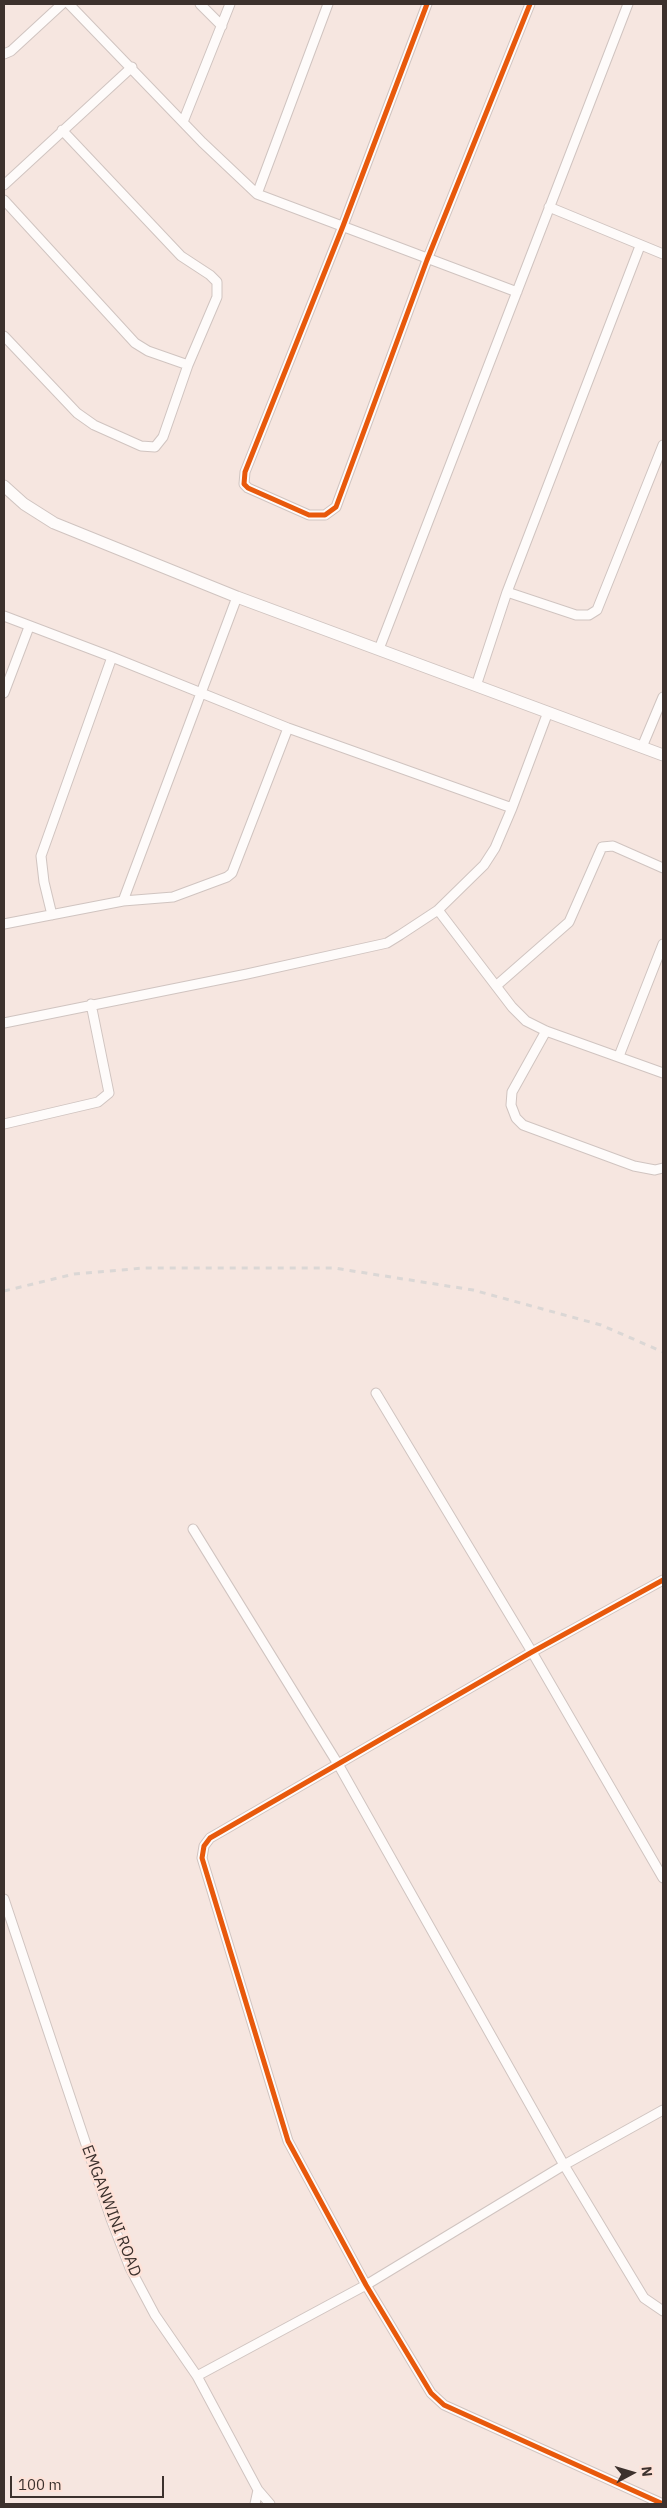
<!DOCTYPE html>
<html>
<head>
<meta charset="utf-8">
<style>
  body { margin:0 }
  #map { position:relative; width:667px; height:2508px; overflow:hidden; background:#f6e6e0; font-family:"IBM Plex Sans",sans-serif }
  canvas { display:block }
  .frame { position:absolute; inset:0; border:5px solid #3c312d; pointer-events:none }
  .north { position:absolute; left:607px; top:2448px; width:50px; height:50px; -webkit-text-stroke:4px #fee2d8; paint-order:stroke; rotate:84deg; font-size:14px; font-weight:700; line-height:20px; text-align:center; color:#3c312d }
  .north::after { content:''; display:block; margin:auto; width:18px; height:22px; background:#3c312d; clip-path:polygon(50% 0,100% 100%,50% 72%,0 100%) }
  .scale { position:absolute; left:10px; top:2476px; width:154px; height:22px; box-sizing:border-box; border:2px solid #3c312d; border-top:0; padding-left:6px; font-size:15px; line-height:18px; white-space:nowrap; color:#3c312d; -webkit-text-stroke:4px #fee2d8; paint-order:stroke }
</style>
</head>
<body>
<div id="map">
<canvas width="667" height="2508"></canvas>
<div class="frame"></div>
<div class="north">N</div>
<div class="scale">100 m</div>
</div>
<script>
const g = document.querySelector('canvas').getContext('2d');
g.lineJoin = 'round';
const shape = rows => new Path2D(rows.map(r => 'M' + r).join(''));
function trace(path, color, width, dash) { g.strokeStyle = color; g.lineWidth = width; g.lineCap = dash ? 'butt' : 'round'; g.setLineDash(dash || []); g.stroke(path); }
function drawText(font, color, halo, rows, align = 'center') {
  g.font = font + ' "IBM Plex Sans",sans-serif'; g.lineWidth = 5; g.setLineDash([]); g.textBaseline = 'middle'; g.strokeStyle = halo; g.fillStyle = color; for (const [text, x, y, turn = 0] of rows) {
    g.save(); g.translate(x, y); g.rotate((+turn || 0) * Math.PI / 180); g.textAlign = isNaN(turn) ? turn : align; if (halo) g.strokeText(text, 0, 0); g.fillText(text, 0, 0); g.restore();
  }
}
const minor = shape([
  [69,4,202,142,257,194,517,292],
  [200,4,222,26],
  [427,4,343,226,245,472,244,484,248,488,309,515,325,515,336,507,427,260,530,4],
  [4,54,11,51,62,4],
  [183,122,230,4],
  [4,185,132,67],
  [257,194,328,4],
  [4,200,135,343,148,351,188,365],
  [549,207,663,254],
  [4,336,77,413,94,425,141,446,155,447,163,437,188,365,217,297,217,282,210,275,181,256,62,130],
  [507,592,576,615,589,615,597,610,663,445],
  [4,616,112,657,288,728,512,808],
  [379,649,628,4],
  [476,686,507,592,640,246],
  [4,693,29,627],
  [642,747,663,697],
  [123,901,237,597],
  [438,910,512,1007,526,1021,546,1031,663,1073],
  [52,915,44,882,41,856,112,657],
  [4,924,123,901,173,897,227,877,232,873,288,728],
  [496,986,569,922,602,847,613,846,663,868],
  [4,1023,247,974,387,943,400,935,438,910,484,865,495,848,512,808,548,712],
  [546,1031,512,1092,511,1105,516,1118,523,1125,634,1166,655,1170,663,1168],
  [619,1056,663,944],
  [4,1124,98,1102,109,1093,91,1004],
  [376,1393,532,1652,663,1878],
  [193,1529,338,1764,564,2165,644,2298,663,2311],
  [663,1580,532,1652,210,1838,204,1846,202,1858,288,2141,366,2285,431,2393,444,2405,663,2504],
  [4,1899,111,2219,130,2268,155,2315,197,2376,258,2490,255,2504],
  [197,2376,366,2285,564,2165,663,2110],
  [258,2490,270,2504]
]);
const tertiary = shape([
  [4,486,24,504,54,523,237,597,663,755]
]);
trace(minor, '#d0c4c0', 11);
trace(tertiary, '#d0c4c0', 13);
trace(minor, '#fefbfa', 9);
trace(tertiary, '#fefbfa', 11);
trace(shape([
  [4,1291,74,1274,144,1268,334,1268,473,1290,601,1325,663,1352]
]), '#dbd7d5', 3, [6, 6]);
trace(shape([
  [427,4,343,226,245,472,244,484,248,488,309,515,325,515,336,507,427,260,530,4],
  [663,1580,532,1652,210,1838,204,1846,202,1858,288,2141,366,2285,431,2393,444,2405,663,2504]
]), '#e8590c', 5);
drawText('16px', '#3c312d', '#fee2d8', [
  ["EMGANWINI ROAD",111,2211,69]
]);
</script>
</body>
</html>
